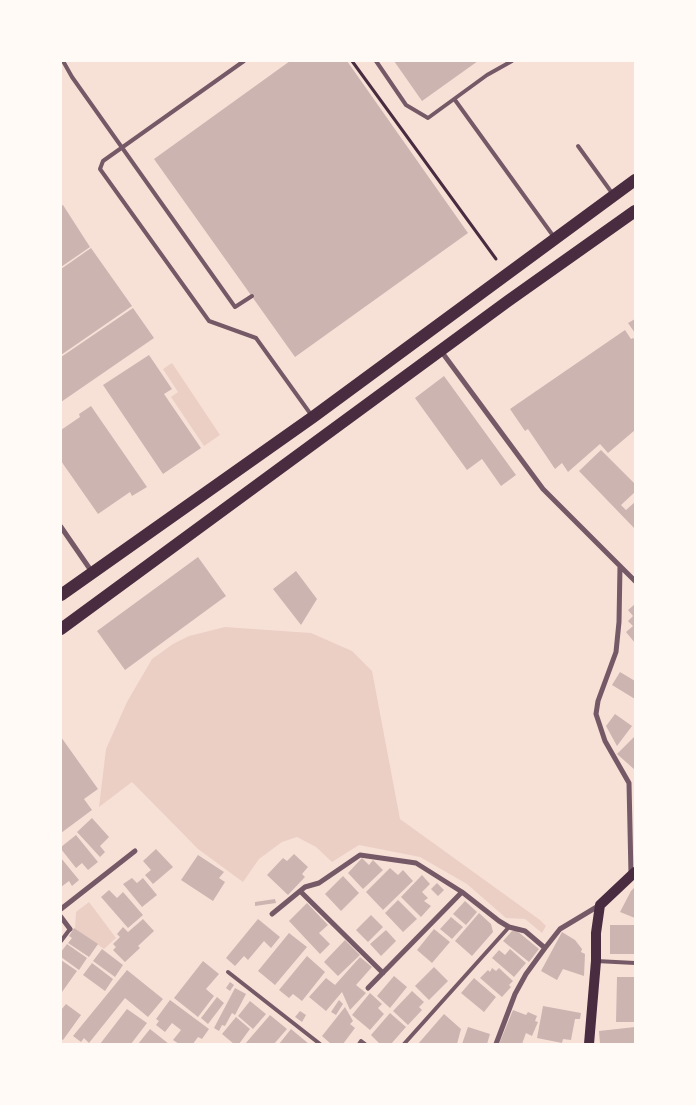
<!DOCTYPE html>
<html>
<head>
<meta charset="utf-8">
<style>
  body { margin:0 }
  #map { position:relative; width:696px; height:1105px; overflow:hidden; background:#f7e1d7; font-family:"IBM Plex Sans",sans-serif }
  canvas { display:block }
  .frame { position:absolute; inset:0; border:62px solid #fffaf5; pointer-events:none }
</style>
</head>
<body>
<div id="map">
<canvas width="696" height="1105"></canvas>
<div class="frame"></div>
</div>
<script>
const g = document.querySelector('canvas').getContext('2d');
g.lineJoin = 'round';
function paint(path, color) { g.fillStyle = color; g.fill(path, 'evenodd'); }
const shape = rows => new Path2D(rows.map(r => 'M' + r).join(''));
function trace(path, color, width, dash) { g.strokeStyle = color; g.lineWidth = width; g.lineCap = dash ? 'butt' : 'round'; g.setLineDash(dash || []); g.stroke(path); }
paint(shape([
  [172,363,220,435,204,446,171,397,178,392,163,369],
  [225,627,311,633,352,651,372,671,400,819,540,920,546,926,542,933,525,919,506,918,467,884,420,857,359,845,332,862,316,847,297,837,282,842,259,859,243,882,198,849,132,782,99,807,106,749,127,702,152,659,173,644,189,636],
  [89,902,116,938,104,949,75,929,76,912]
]), '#ebcfc5');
paint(shape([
  [290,61,347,61,468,233,295,357,154,159],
  [394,61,478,61,422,101],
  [63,205,90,247,61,267,61,206],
  [91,248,132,306,61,355,61,269],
  [133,308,154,338,61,402,61,357],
  [635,319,635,333,628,323],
  [625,330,631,339,633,338,635,340,635,430,608,453,600,444,568,472,562,463,555,469,528,429,525,431,510,409],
  [149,355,172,389,164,394,201,448,163,474,103,385],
  [444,376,516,475,501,486,482,459,467,470,415,398],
  [91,406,147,487,132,496,130,492,98,514,61,461,61,430,80,417,79,414],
  [601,450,635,484,635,492,621,505,626,510,635,502,635,529,579,471],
  [198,557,226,596,125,670,97,631],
  [296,571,317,599,301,625,273,589],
  [635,604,635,643,626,632,633,626,628,621,633,616,628,610],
  [620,672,635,681,635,699,612,685],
  [615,714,632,726,617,746,606,726],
  [635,736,635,770,617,754],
  [61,737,98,789,84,799,92,810,61,833],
  [92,818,109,837,100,846,105,852,100,857,77,832],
  [76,835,98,862,88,870,82,863,76,868,61,849,61,847],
  [156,849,173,867,153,884,145,875,151,870,143,861],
  [294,854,308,867,302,874,305,877,288,895,267,875,283,858,287,861],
  [198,855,224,872,219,878,225,882,213,901,181,880],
  [61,858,79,880,72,886,69,881,61,887],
  [362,858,369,865,373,860,383,870,363,889,348,873],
  [390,868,398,875,403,870,413,881,383,910,366,892],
  [422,875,430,884,422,892,428,898,424,901,431,906,421,917,401,897],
  [343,876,359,893,341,911,325,894],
  [132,878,137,883,143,878,157,895,142,907,123,884],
  [437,883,444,890,438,896,431,889],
  [635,887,635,918,620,912,631,891],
  [109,890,117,898,123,892,143,915,128,928,101,897],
  [275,899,276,903,255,906,255,902],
  [398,900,417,919,403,932,385,913],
  [465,901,477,912,466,925,453,914],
  [307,903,328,925,319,933,330,944,320,954,289,921],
  [479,913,491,924,493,932,472,956,455,941],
  [371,915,383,927,368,942,356,930],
  [451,917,463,927,452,939,440,929],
  [143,919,154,931,138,946,140,948,125,962,113,950,116,947,113,944,120,937,117,934,123,927,128,932],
  [258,919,280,937,271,948,264,941,248,960,244,956,235,966,226,958],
  [610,925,635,925,635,954,610,954],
  [74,928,98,944,89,957,68,943,72,938,69,936],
  [434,929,450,942,432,963,417,950],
  [386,930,396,941,381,956,370,944],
  [512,931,517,931,539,949,529,962,503,941],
  [562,932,575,940,582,949,581,952,585,954,584,976,563,969,557,980,541,971],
  [289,933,307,947,275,985,258,971],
  [345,940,360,955,338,976,324,962],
  [67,944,87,958,79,970,61,957,61,952],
  [102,949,123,965,115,977,93,961],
  [510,949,526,963,514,977,492,958,499,950,505,955],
  [307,956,325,972,302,1001,293,994,289,998,279,990],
  [360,957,372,967,356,985,366,993,350,1010,342,992,326,1011,309,997,326,978,335,985],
  [61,960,77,971,62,992,61,991],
  [203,961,219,974,206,989,214,996,198,1017,174,998],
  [92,963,113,979,105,991,83,975],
  [434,967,448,981,429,1000,415,986],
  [492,968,496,971,499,968,513,981,509,985,511,987,502,997,480,978,488,970,490,972],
  [127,970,163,999,148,1017,125,998,89,1043,84,1038,81,1042,73,1036],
  [394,976,407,987,390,1008,377,996],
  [617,977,635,977,635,1022,616,1022],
  [474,978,496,997,484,1012,461,993],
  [230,982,234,985,230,991,226,988],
  [235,988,246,994,235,1015,232,1013,225,1026,222,1025,219,1031,214,1028],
  [412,991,424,1002,419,1007,422,1010,408,1025,393,1011],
  [370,993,382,1004,378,1008,384,1014,370,1030,352,1015],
  [217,997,224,1003,208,1024,201,1018],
  [170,1000,209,1029,202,1039,198,1037,193,1044,179,1044,173,1040,181,1030,172,1023,165,1032,156,1025,159,1021,156,1019],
  [339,1000,343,1004,336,1015,331,1012],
  [250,1001,266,1014,253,1029,238,1016],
  [66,1004,81,1015,63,1040,61,1039,61,1010],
  [543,1006,581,1013,580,1019,575,1019,571,1040,563,1039,562,1043,537,1038],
  [345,1007,353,1021,350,1024,355,1028,343,1044,331,1044,322,1036],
  [127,1009,147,1023,131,1044,100,1044],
  [513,1010,526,1015,528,1012,537,1016,535,1021,538,1022,532,1036,526,1033,522,1044,499,1044],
  [300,1011,306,1015,302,1022,295,1017],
  [390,1013,406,1027,391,1044,380,1044,371,1035],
  [444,1014,461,1029,457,1044,418,1044],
  [270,1015,287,1029,274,1044,245,1044],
  [236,1017,250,1029,239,1044,234,1044,222,1034],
  [468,1027,490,1034,487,1044,462,1044],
  [635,1027,635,1044,600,1044,599,1031],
  [150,1029,169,1044,138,1044],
  [291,1029,309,1044,279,1044]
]), '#ccb4b1');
trace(shape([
  [352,61,496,259]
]), '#4a2c40', 3);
trace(shape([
  [63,61,72,77,235,307,252,296],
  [244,61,103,161,100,169,209,321,256,338,312,416],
  [376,61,406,105,428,118,487,75,512,61],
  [455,100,554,237],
  [578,146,612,193],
  [61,941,70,929],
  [596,961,635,963],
  [228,972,320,1044],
  [359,1044,361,1041,365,1044],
  [404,1044,509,927]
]), '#755966', 4);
trace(shape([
  [441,351,543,489,635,581],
  [61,527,92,572],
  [620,566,619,622,616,652,598,701,596,714,605,741,629,783,631,874],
  [301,892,383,973],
  [61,909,135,851],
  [272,914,305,887,319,883,360,855,416,863,462,892,499,921,509,927,525,931,545,948],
  [61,917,70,929],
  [368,988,462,892],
  [496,1044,515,994,526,974,545,948,560,929,600,905]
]), '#755966', 5);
trace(shape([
  [589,1044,596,961,596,933,600,905,635,872]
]), '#4a2c40', 10);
trace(shape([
  [61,595,313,417,635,180],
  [61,629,508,301,635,211]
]), '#4a2c40', 12);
</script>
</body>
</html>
